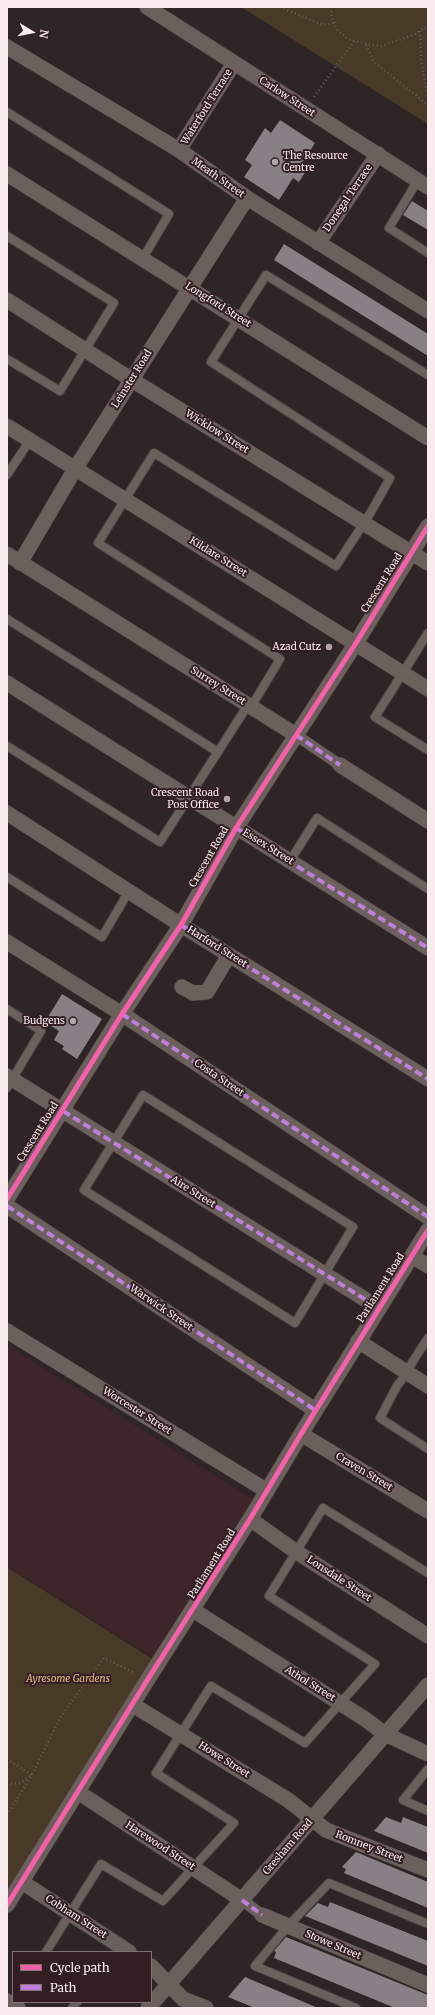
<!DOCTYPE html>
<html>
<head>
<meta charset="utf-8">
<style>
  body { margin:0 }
  #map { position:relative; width:435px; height:2015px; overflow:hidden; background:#2f2426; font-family:Merriweather,serif }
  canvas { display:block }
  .frame { position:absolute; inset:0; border:8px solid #faebee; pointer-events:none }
  .legend { position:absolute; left:12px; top:1951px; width:140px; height:52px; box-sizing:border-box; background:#331f23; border:1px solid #837174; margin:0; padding:5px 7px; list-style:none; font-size:12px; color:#faebee }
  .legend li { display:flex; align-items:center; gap:8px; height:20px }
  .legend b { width:20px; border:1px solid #837174 }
  .north { position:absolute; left:12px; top:12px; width:40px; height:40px; -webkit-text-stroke:3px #331f23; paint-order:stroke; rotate:100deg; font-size:11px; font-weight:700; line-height:16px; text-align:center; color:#faebee }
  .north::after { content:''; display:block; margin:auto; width:14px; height:18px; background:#faebee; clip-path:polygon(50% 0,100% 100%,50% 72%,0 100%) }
</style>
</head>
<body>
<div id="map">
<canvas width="435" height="2015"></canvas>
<div class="frame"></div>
<ul class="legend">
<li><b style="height:5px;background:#f560ab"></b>Cycle path</li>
<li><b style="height:5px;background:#c07fdc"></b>Path</li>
</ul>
<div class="north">N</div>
</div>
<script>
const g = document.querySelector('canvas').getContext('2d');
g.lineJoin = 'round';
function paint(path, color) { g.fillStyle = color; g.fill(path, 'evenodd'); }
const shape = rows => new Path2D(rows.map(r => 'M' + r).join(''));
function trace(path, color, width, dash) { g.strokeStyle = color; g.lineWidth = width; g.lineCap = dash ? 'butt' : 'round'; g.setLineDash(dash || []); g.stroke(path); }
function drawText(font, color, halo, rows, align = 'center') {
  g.font = font + ' Merriweather,serif'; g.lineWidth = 4; g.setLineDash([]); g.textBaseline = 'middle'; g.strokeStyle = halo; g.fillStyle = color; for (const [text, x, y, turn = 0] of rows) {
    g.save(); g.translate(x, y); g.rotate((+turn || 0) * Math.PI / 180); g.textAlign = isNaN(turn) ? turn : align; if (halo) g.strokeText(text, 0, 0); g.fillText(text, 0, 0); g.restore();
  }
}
paint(shape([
  [7,1345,254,1500,153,1658,7,1566]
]), '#3d2529');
paint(shape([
  [241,7,428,7,428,124],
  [7,1567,154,1660,7,1894]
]), '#493927');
paint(shape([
  [280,120,315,143,301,165,307,169,299,182,293,178,279,200,244,177,252,165,245,160,265,128,271,133],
  [412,201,428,211,428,230,403,215],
  [284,244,428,334,428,356,274,260],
  [62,994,102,1019,77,1059,62,1049,64,1046,54,1040,59,1031,45,1022],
  [386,1817,401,1823,403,1817,428,1827,428,1853,374,1831],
  [356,1852,428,1882,428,1908,344,1873,346,1869,342,1867],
  [330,1902,428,1941,428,1966,305,1916,318,1903,328,1907],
  [286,1937,428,1995,428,2008,395,2008,274,1958,276,1952,274,1951],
  [245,1977,318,2008,255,2008,228,1997]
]), '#898085');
const service = shape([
  [7,112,169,214,143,258],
  [418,180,389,228,428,253],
  [7,236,114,303,60,391,7,359],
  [7,475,30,440],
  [7,619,218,752],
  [428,633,375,717,428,750],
  [251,707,280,659,98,543,154,453,336,566,371,512,390,478,211,362,266,275,428,375],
  [7,746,160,842,248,705],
  [290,861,317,818,428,889],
  [7,877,102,937,129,891],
  [7,1009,41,1031,7,1088],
  [143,1095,353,1227,295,1323,84,1190,143,1095],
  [428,1338,413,1361,407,1373,397,1386,380,1418,428,1449],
  [428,1769,403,1800,428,1811],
  [46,1952,101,1864,163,1901,234,1823,156,1773,211,1686,305,1743,375,1664,269,1596,323,1508,428,1573],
  [72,2008,77,2002],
  [356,2008,255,1966,288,1926,329,1883,428,1924]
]);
const pedestrian = shape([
  [296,735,340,765],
  [242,1900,262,1915]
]);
const minor = shape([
  [147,7,428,187],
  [7,47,179,150,247,198,428,311],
  [179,150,234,63],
  [7,174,428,438],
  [318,243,378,154],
  [7,300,132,380,428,563],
  [7,426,428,689],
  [7,554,296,735],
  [20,563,75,469,247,198],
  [7,683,428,948],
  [340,765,428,821],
  [7,813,181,925,428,1079],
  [7,942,122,1014,428,1217],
  [182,987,193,993,207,992,229,955],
  [7,1076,379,1308],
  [7,1199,122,1014,181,925,236,828,356,643,428,526],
  [7,1206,315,1410],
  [412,1256,428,1266],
  [7,1331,267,1491],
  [358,1341,428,1386],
  [301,1434,428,1511],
  [250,1519,295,1551,428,1636],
  [193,1610,365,1719,385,1734,428,1754],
  [133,1705,288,1800,326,1830,428,1870],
  [78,1792,242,1900],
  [22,1882,129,1952],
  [7,1905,148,1679,250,1519,301,1434,428,1230],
  [262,1915,428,1985],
  [151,1966,183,1999,206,2008],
  [7,2001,18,2008],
  [148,2008,428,1685]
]);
trace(service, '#4b4143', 10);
trace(pedestrian, '#4b4143', 12);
trace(minor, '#4b4143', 16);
trace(shape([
  [280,7,323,25,334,23],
  [332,7,331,13,336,29,348,39,366,44,381,46,413,35,428,26],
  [420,31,421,59,428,98],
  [366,45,374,62,428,105],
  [314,97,354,41],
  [7,1759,32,1775,7,1815],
  [7,1784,20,1783,32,1775,61,1716,104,1658,135,1673]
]), '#655a59', 2.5, [1, 3]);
trace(service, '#6c605c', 8);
trace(pedestrian, '#6c605c', 11);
trace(minor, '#6c605c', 15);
trace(shape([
  [296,735,340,765],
  [236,828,428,948],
  [181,925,428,1079],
  [122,1014,428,1217],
  [63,1111,379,1308],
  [7,1206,315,1410],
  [242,1900,262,1915]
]), '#c07fdc', 4, [8, 4]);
trace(shape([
  [7,1199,122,1014,181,925,236,828,356,643,428,526],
  [7,1905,148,1679,250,1519,301,1434,428,1230]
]), '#f560ab', 5);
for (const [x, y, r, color] of [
  [275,162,4,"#b3a5a8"],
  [329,647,4,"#b3a5a8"],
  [227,799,4,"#b3a5a8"],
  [73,1021,4,"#b3a5a8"]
]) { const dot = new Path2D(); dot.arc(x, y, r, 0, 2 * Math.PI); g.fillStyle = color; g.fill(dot); trace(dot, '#331f23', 1.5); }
drawText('10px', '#faebee', '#331f23', [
  ["Carlow Street",287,97,33],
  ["Waterford Terrace",207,107,-58],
  ["Meath Street",218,178,35],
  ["Donegal Terrace",348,198,-56],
  ["Longford Street",218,305,32],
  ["Leinster Road",132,379,-58],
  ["Wicklow Street",217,432,32],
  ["Kildare Street",218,557,32],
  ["Crescent Road",382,583,-58],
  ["Surrey Street",218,686,32],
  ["Essex Street",268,847,32],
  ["Crescent Road",209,857,-60],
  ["Harford Street",217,947,32],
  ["Costa Street",219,1078,34],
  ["Crescent Road",38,1132,-58],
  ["Aire Street",193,1192,32],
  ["Parliament Road",381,1288,-58],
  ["Warwick Street",161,1308,34],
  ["Worcester Street",137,1411,32],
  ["Craven Street",364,1472,31],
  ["Parliament Road",212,1564,-58],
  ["Lonsdale Street",339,1579,33],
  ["Athol Street",310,1684,32],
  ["Howe Street",224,1760,32],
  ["Harewood Street",160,1846,33],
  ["Gresham Road",288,1847,-49],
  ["Romney Street",369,1847,21],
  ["Cobham Street",76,1917,33],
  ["Stowe Street",333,1945,23]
]);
drawText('10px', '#faebee', '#331f23', [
  ["The Resource",283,156,"left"],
  ["Centre",283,168,"left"],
  ["Azad Cutz",321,647],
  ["Crescent Road",219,793],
  ["Post Office",219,805],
  ["Budgens",65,1021]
], 'right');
drawText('italic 10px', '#e5b880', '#331f23', [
  ["Ayresome Gardens",68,1679]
]);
</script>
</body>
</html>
